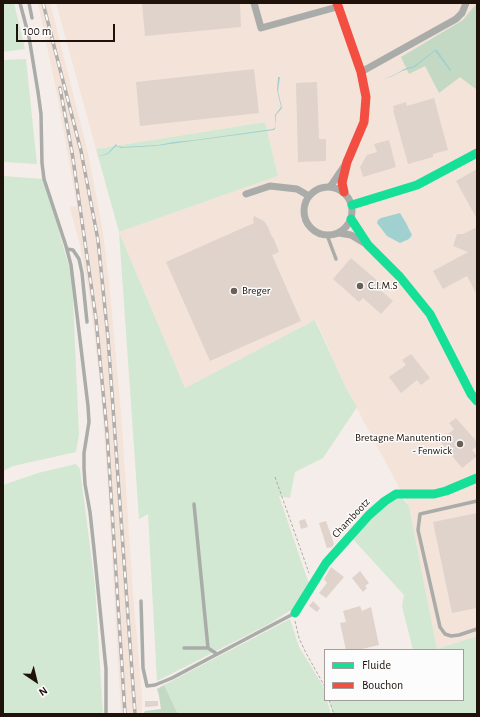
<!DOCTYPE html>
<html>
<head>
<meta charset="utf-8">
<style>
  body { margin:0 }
  #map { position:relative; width:480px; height:717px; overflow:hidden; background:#f5ede9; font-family:"Alegreya Sans",sans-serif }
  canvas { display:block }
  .frame { position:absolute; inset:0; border:4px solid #1e120b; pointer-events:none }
  .legend { position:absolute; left:324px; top:649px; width:140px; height:52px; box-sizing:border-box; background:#fcfcfc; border:1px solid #a39e9c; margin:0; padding:5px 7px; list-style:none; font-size:12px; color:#1e120b }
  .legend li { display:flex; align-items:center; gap:8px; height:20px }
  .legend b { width:20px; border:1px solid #a39e9c }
  .north { position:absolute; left:16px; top:661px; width:40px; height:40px; -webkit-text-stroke:3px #fcfcfc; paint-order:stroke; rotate:145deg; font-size:11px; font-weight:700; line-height:16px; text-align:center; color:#1e120b }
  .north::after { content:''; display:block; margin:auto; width:14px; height:18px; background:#1e120b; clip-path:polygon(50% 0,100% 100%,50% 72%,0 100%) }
  .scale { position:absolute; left:16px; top:24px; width:99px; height:18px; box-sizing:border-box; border:2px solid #1e120b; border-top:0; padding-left:5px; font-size:12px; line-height:14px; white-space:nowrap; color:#1e120b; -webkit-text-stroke:3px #fcfcfc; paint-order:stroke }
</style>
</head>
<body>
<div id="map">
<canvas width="480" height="717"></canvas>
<div class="frame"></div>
<ul class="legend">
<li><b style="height:5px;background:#16e098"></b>Fluide</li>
<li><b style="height:5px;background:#f24e42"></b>Bouchon</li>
</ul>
<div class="north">N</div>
<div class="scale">100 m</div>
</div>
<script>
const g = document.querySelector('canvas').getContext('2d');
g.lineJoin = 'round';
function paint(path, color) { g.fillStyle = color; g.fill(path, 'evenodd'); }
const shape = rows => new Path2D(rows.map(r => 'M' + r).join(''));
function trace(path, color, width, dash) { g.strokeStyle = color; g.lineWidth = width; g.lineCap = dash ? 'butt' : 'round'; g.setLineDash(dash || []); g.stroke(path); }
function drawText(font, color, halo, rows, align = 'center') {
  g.font = font + ' "Alegreya Sans",sans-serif'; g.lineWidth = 3; g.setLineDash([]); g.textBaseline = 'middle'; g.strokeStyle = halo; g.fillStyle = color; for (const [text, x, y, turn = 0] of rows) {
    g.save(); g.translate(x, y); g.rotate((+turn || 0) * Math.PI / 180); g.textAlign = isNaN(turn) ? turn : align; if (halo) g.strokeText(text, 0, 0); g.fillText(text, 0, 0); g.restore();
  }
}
paint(shape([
  [38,3,50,3,87,149,102,226,109,281,121,413,133,594,142,696,142,714,121,714,108,485,100,382,90,299,80,245,71,212,70,207,77,206,57,94],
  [56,3,477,3,477,636,437,649,409,506,347,390,316,320,185,388,119,232,278,176,265,122,96,149]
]), '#f4e3d9');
paint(shape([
  [3,3,14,3,25,49,3,52],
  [26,59,37,164,3,162,3,60],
  [265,122,278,176,119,232,185,388,315,320,347,390,357,407,323,458,295,472,290,498,279,496,309,584,293,609,267,625,157,681,148,514,139,519,119,232,96,149],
  [3,176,44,179,72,277,79,434,76,452,13,466,3,471],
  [76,464,80,469,95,586,103,714,3,714,3,485,38,473],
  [399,494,409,506,437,649,477,636,477,714,333,714,329,700,463,700,463,650,413,650,402,606,404,595,350,536],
  [290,619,299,647,323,686,325,694,325,700,327,700,331,714,178,714,164,685]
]), '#d3e8d2');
paint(shape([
  [477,3,477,90,460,77,439,93,425,66,409,74,401,57,463,20],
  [164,685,178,714,143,714,145,711,161,709,159,696,157,689]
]), '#c4d9c3');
paint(shape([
  [435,50,437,50,451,70,466,56,477,53,466,56,450,71,435,51,415,67,402,71,393,76,383,79,394,75,404,69,414,66],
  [278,77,280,77,278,91,282,108,276,115,276,127,274,130,155,146,121,148,116,146,108,154,97,157,108,153,116,144,117,146,123,147,158,145,174,142,195,140,273,129,276,127,275,115,281,107,277,90],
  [400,213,406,223,412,235,409,239,400,243,387,236,377,223,378,220,381,218]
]), '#a0d0d0');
paint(shape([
  [142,3,240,3,241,27,145,36],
  [254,69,259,113,140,126,136,82],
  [317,82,319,139,326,139,326,161,298,162,296,83],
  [434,98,448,150,433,154,433,157,408,164,393,110,394,110,393,106,406,102,407,106],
  [389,140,396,167,363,177,360,167,367,155,377,152,374,144],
  [477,169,477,219,456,181],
  [254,216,264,221,268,227,272,237,273,237,279,252,272,255,301,321,210,361,166,262,254,223,253,220],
  [477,227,477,295,467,276,443,289,433,271,468,252,453,246,457,234,463,234],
  [351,258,381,284,378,288,393,301,381,314,363,298,359,302,333,279],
  [411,354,430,378,421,385,417,380,401,393,389,377,406,365,402,360],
  [456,418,477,442,477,446,472,450,477,456,462,468,440,441,454,429,449,423],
  [477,513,477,608,452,613,433,522],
  [305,519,308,527,301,529,299,521],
  [326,521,334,544,332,547,327,548,319,523],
  [331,567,344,577,326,598,319,593,327,583,324,579],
  [360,571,369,583,365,586,367,588,363,592,352,578],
  [313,601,320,608,317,612,309,606],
  [360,606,362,611,371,607,379,645,358,650,346,650,340,623,346,622,343,611],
  [145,701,158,701,158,706,145,707]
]), '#e0d3cc');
trace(shape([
  [275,477,309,573],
  [295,621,299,638,306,653,325,687],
  [329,700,334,714]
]), '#aeaca9', 1, [3, 2]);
trace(shape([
  [20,3,29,37,38,92,41,114,42,163,44,179,66,246,71,265,88,406,89,422,84,453,84,468,85,484,90,512,94,549,106,669,106,714],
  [29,3,32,18],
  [327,235,336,259],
  [67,249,73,250,79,259,82,273,87,322],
  [477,501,420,514,418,530,440,627,445,634,451,636,459,635,477,629],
  [194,504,208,648,217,654],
  [141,601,143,668,147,686,155,685,172,678,295,613],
  [184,648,208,648]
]), '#aaaca9', 3.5);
trace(shape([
  [254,3,261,28,337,7],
  [361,72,456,19,462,13,466,3],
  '304 211a24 24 0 1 1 48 0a24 24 0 1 1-48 0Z',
  [330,187,345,165],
  [246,194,270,186,297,189,309,196],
  [339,233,351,235,366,244]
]), '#aaaca9', 7);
trace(shape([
  [352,205,417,185,477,153],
  [351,219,368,245,400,277,430,314,471,394,477,401],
  [295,613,326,563,369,515,385,501,396,494,434,494,446,491,477,478]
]), '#16e098', 9);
trace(shape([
  [337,3,361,72,366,97,364,122,347,162,342,183,344,192]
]), '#f24e42', 9);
const rail = shape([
  [43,3,81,151,98,240,108,338,135,714],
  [60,88,72,152,96,319,107,432,125,714]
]);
trace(rail, '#b0adaa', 3.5);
trace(rail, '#fcfcfc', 2, [6]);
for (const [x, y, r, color] of [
  [360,286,4,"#695f59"],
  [234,291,4,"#695f59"],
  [460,444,4,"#695f59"]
]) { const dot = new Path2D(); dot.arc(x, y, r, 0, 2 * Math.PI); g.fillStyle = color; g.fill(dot); trace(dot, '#fcfcfc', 1.5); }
drawText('11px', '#1e120b', '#fcfcfc', [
  ["C.I.M.S",368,286],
  ["Breger",242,291],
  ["Bretagne Manutention",452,438,"right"],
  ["- Fenwick",452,451,"right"]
], 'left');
drawText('11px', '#1e120b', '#fcfcfc', [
  ["Chambootz",351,518,-47]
]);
</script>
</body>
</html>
